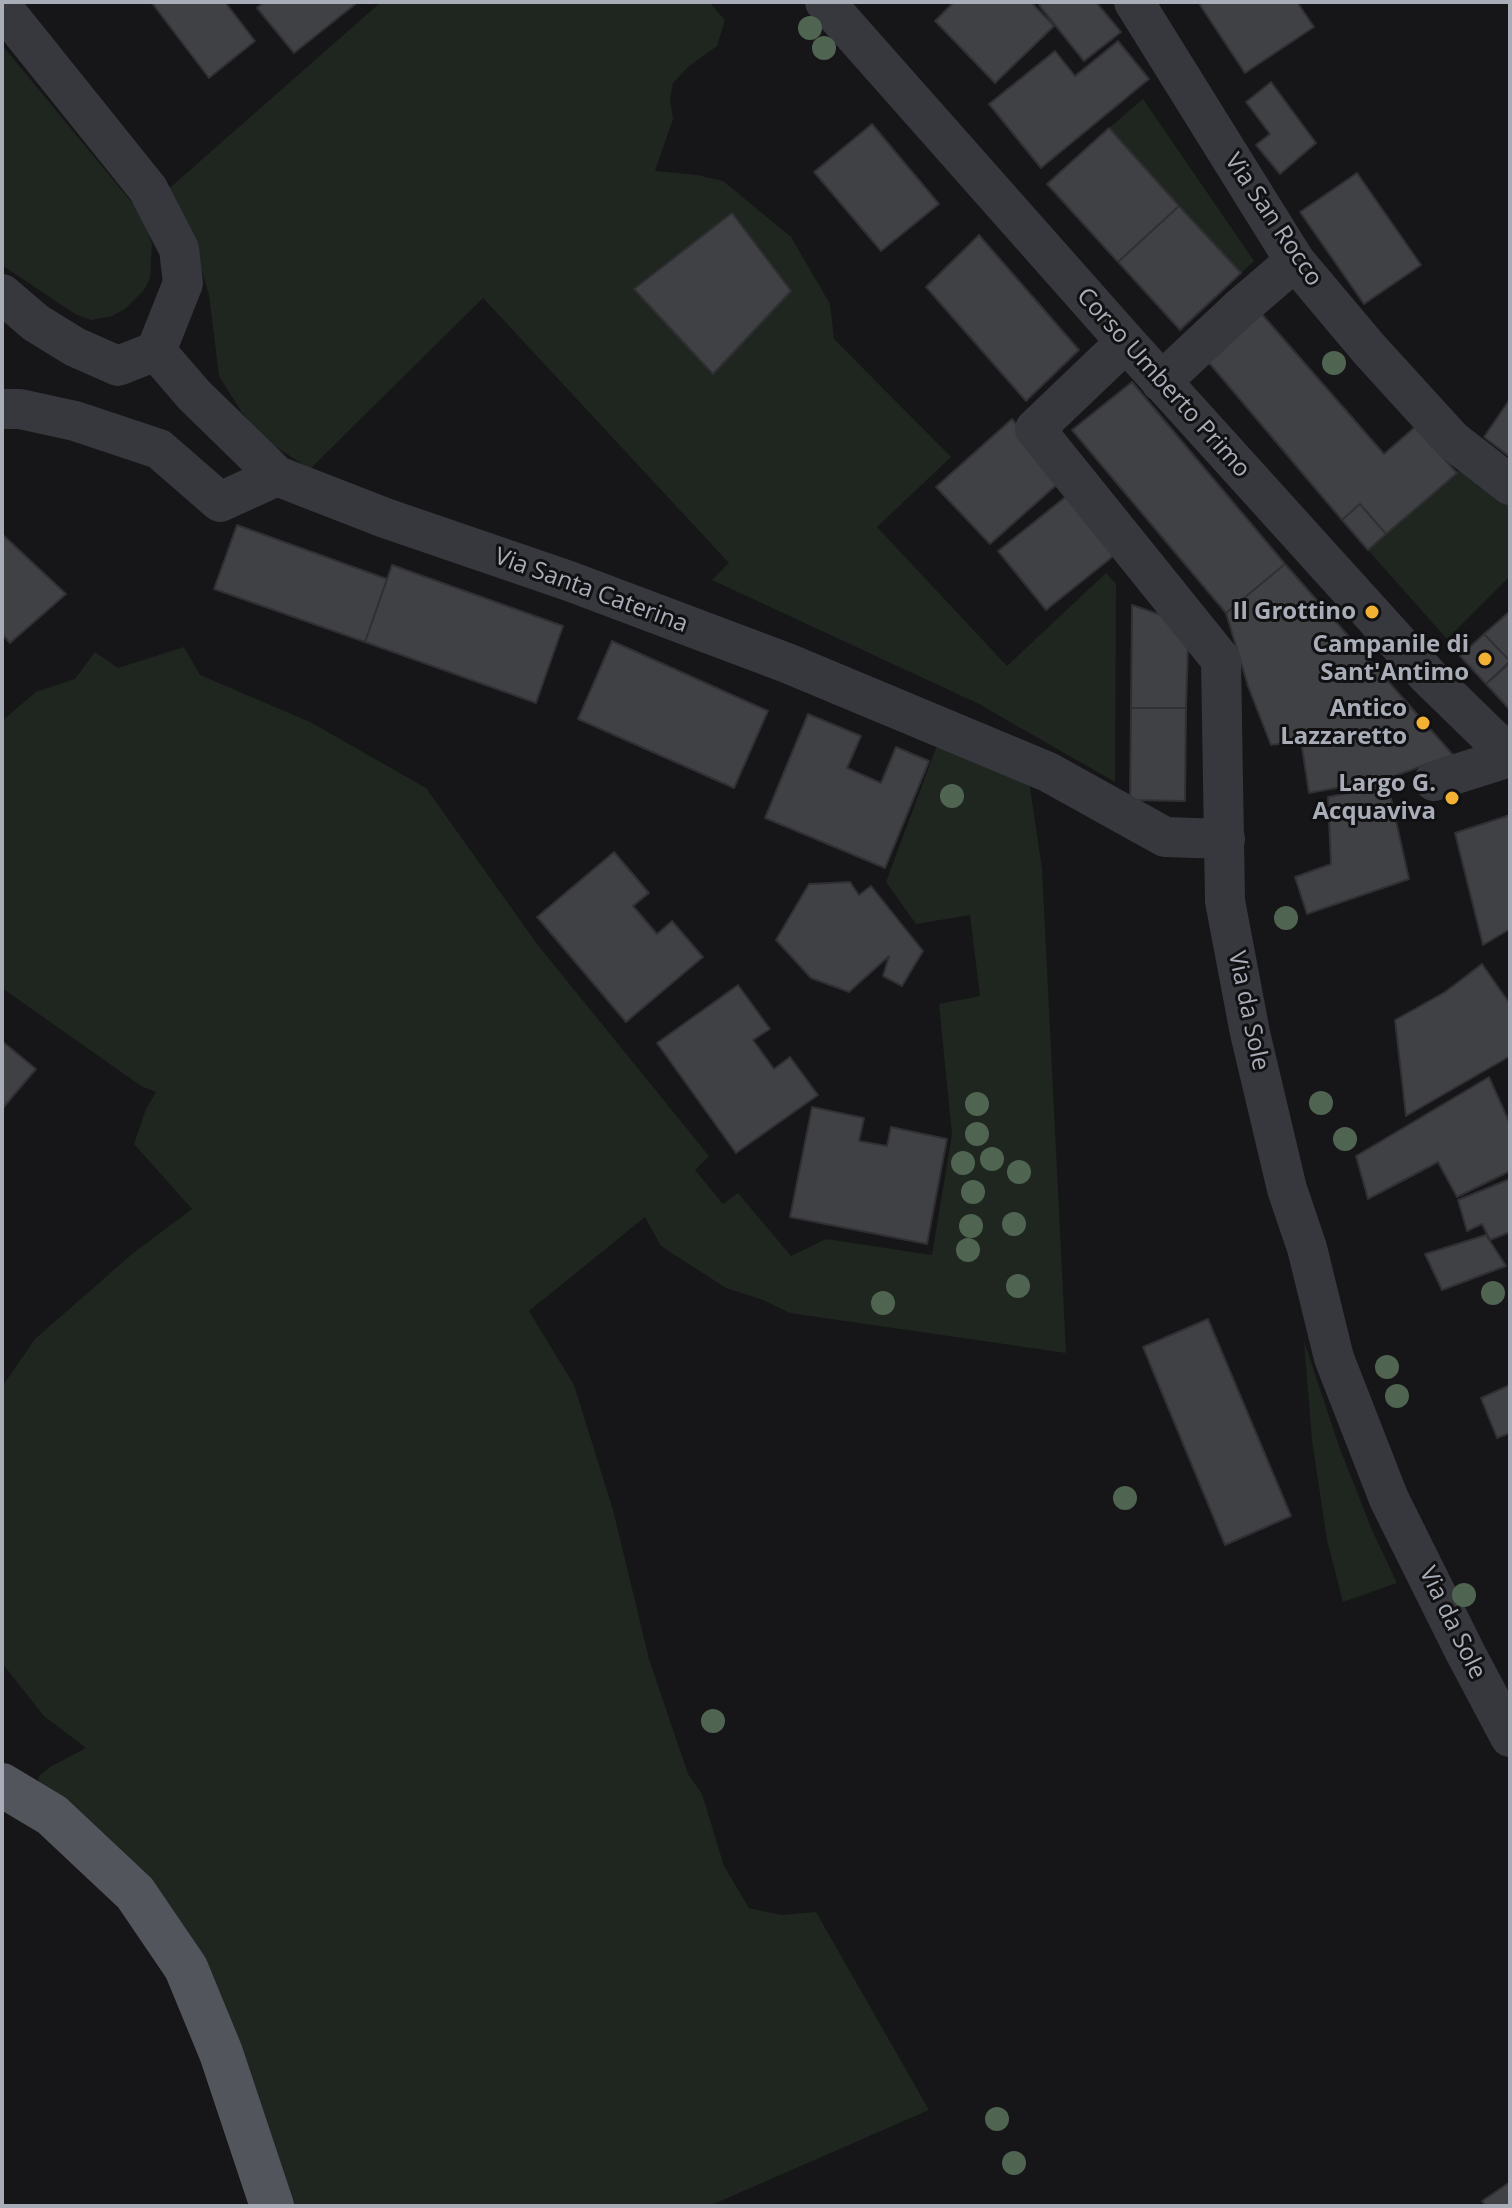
<!DOCTYPE html>
<html>
<head>
<meta charset="utf-8">
<style>
  body { margin:0 }
  #map { position:relative; width:1512px; height:2208px; overflow:hidden; background:#161618; font-family:"Open Sans",sans-serif }
  canvas { display:block }
  .frame { position:absolute; inset:0; border:4px solid #a8adb8; pointer-events:none }
</style>
</head>
<body>
<div id="map">
<canvas width="1512" height="2208"></canvas>
<div class="frame"></div>
</div>
<script>
const g = document.querySelector('canvas').getContext('2d');
g.lineJoin = 'round';
function paint(path, color) { g.fillStyle = color; g.fill(path, 'evenodd'); }
const shape = rows => new Path2D(rows.map(r => 'M' + r).join(''));
function trace(path, color, width, dash) { g.strokeStyle = color; g.lineWidth = width; g.lineCap = dash ? 'butt' : 'round'; g.setLineDash(dash || []); g.stroke(path); }
function drawText(font, color, halo, rows, align = 'center') {
  g.font = font + ' "Open Sans",sans-serif'; g.lineWidth = 6; g.setLineDash([]); g.textBaseline = 'middle'; g.strokeStyle = halo; g.fillStyle = color; for (const [text, x, y, turn = 0] of rows) {
    g.save(); g.translate(x, y); g.rotate((+turn || 0) * Math.PI / 180); g.textAlign = isNaN(turn) ? turn : align; if (halo) g.strokeText(text, 0, 0); g.fillText(text, 0, 0); g.restore();
  }
}
paint(shape([
  [381,2,709,2,725,20,717,46,689,66,673,83,670,99,673,119,655,171,697,175,723,181,791,237,830,304,834,339,951,457,877,527,1007,666,1106,573,1116,584,1115,782,977,703,712,580,729,563,483,298,310,469,262,438,241,411,219,376,209,295,188,224,164,193],
  [2,45,139,211,152,243,150,278,144,290,125,309,112,316,91,320,75,314,2,265],
  [1143,99,1254,261,1241,273,1109,128],
  [1465,465,1510,500,1510,576,1447,639,1368,550],
  [184,647,200,675,310,722,426,788,537,944,709,1156,695,1170,723,1204,738,1193,791,1256,826,1239,932,1255,952,1134,939,1004,980,996,970,915,916,924,886,882,939,740,1029,781,1042,868,1066,1353,790,1313,763,1300,726,1288,661,1246,645,1217,529,1311,574,1385,613,1510,649,1659,688,1774,702,1794,724,1866,749,1908,781,1915,816,1912,929,2110,709,2206,287,2206,256,2104,37,1786,39,1776,50,1767,86,1748,44,1716,2,1663,2,1387,35,1339,132,1254,192,1209,134,1144,146,1109,156,1092,141,1086,2,988,2,721,36,692,75,679,95,652,118,668],
  [1304,1341,1340,1449,1372,1530,1397,1583,1343,1602,1327,1540,1312,1440]
]), '#1e261f');
const building = shape([
  [153,2,225,2,255,41,209,78,152,3,153,2],
  [264,2,358,2,294,53,257,8,264,2],
  [954,2,1031,2,1054,26,995,83,935,21,954,2],
  [1043,2,1096,2,1121,32,1084,61,1039,5,1043,2],
  [1204,2,1297,2,1314,27,1245,73,1200,5,1204,2],
  [1118,41,1149,79,1041,168,989,104,1055,51,1075,76,1118,41],
  [1271,82,1316,143,1280,174,1256,145,1270,134,1246,102,1271,82],
  [872,124,939,204,881,251,814,172,872,124],
  [1109,128,1179,206,1118,262,1047,184,1109,128],
  [1357,173,1421,265,1364,304,1300,212,1357,173],
  [1179,206,1241,273,1180,330,1118,262,1179,206],
  [732,213,791,291,713,374,634,289,732,213],
  [979,235,1079,350,1026,401,926,287,979,235],
  [1260,312,1384,454,1415,427,1457,473,1386,534,1360,504,1342,520,1205,358,1260,312],
  [1132,382,1285,564,1226,613,1072,430,1132,382],
  [1510,399,1510,457,1484,437,1510,399],
  [1012,419,1062,480,990,544,936,487,1012,419],
  [1068,495,1116,554,1046,610,998,551,1068,495],
  [1360,504,1386,534,1368,550,1342,520,1360,504],
  [237,525,387,579,365,642,214,589,237,525],
  [2,534,66,594,10,643,2,634,2,534],
  [1285,564,1453,755,1386,779,1309,793,1301,741,1271,745,1248,686,1226,613,1285,564],
  [392,565,563,626,536,703,365,642,392,565],
  [1132,605,1164,616,1188,645,1186,708,1131,708,1132,605],
  [1510,611,1510,661,1484,634,1510,611],
  [1484,634,1510,661,1486,684,1460,656,1484,634],
  [612,641,768,711,734,788,578,719,612,641],
  [1510,663,1510,710,1486,684,1510,663],
  [1131,708,1186,708,1185,801,1130,800,1131,708],
  [808,714,861,736,847,768,881,783,896,747,929,761,885,868,765,818,808,714],
  [1386,779,1388,785,1366,789,1365,783,1386,779],
  [1388,785,1409,879,1307,914,1295,877,1331,864,1328,797,1388,785],
  [1510,815,1510,929,1483,945,1455,833,1510,815],
  [614,852,649,893,633,906,657,934,672,921,703,957,626,1022,537,917,614,852],
  [850,882,859,895,871,886,923,951,902,986,883,976,889,956,849,992,811,978,776,940,809,884,850,882],
  [1482,964,1510,1004,1510,1056,1406,1116,1395,1020,1445,992,1482,964],
  [738,985,770,1029,753,1040,774,1069,790,1057,818,1095,736,1153,657,1043,738,985],
  [2,1041,36,1069,2,1109,2,1041],
  [1489,1077,1510,1124,1510,1171,1457,1197,1438,1162,1368,1199,1356,1156,1489,1077],
  [812,1107,864,1118,859,1141,887,1146,891,1127,947,1139,927,1244,790,1217,812,1107],
  [1510,1179,1510,1232,1490,1240,1482,1224,1467,1231,1458,1200,1510,1179],
  [1486,1235,1506,1266,1442,1290,1425,1254,1486,1235],
  [1208,1319,1291,1516,1225,1545,1143,1347,1208,1319],
  [1510,1385,1510,1433,1497,1438,1481,1398,1510,1385],
  [1510,2182,1510,2206,1486,2206,1482,2201,1510,2182]
]);
paint(building, '#404145');
trace(building, '#303034', 2);
trace(shape([
  [825,2,1126,342,1429,677,1510,756],
  [1134,2,1295,261,1369,349,1452,440,1510,485],
  [2,7,148,189,179,249,183,283,156,351],
  [2,294,36,323,75,347,118,366,156,351],
  [1126,342,1035,429,1221,660,1225,901,1250,1033,1287,1189,1307,1248,1334,1358,1389,1499,1465,1652,1510,1737],
  [156,351,194,395,277,476,385,518,569,581,787,663,1048,772,1165,837,1225,839],
  [1161,382,1239,309,1295,261],
  [2,409,20,409,75,421,159,449,220,502,277,476],
  [1434,781,1510,757]
]), '#37383d', 40);
trace(shape([
  [2,1785,52,1815,135,1893,186,1968,221,2053,272,2206]
]), '#53555c', 44);
g.fillStyle = '#506452';
for (const [x, y] of [
  [810,28],
  [824,48],
  [1334,363],
  [952,796],
  [1286,918],
  [1321,1103],
  [977,1104],
  [977,1134],
  [1345,1139],
  [992,1159],
  [963,1163],
  [1019,1172],
  [973,1192],
  [1014,1224],
  [971,1226],
  [968,1250],
  [1018,1286],
  [1493,1293],
  [883,1303],
  [1387,1367],
  [1397,1396],
  [1125,1498],
  [1464,1595],
  [713,1721],
  [997,2119],
  [1014,2163]
]) { g.beginPath(); g.arc(x, y, 12, 0, 2 * Math.PI); g.fill(); }
for (const [x, y, r, color] of [
  [1372,612,8,"#f2b134"],
  [1485,659,8,"#f2b134"],
  [1423,723,8,"#f2b134"],
  [1452,798,8,"#f2b134"]
]) { const dot = new Path2D(); dot.arc(x, y, r, 0, 2 * Math.PI); g.fillStyle = color; g.fill(dot); trace(dot, '#111113', 3); }
drawText('24px', '#a8adb8', '#111113', [
  ["Via San Rocco",1273,220,56],
  ["Corso Umberto Primo",1163,383,48],
  ["Via Santa Caterina",591,591,20],
  ["Via da Sole",1248,1011,78],
  ["Via da Sole",1452,1623,64]
]);
drawText('bold 24px', '#a8adb8', '#111113', [
  ["Il Grottino",1356,612],
  ["Campanile di",1469,645],
  ["Sant'Antimo",1469,673],
  ["Antico",1407,709],
  ["Lazzaretto",1407,737],
  ["Largo G.",1436,784],
  ["Acquaviva",1436,812]
], 'right');
</script>
</body>
</html>
